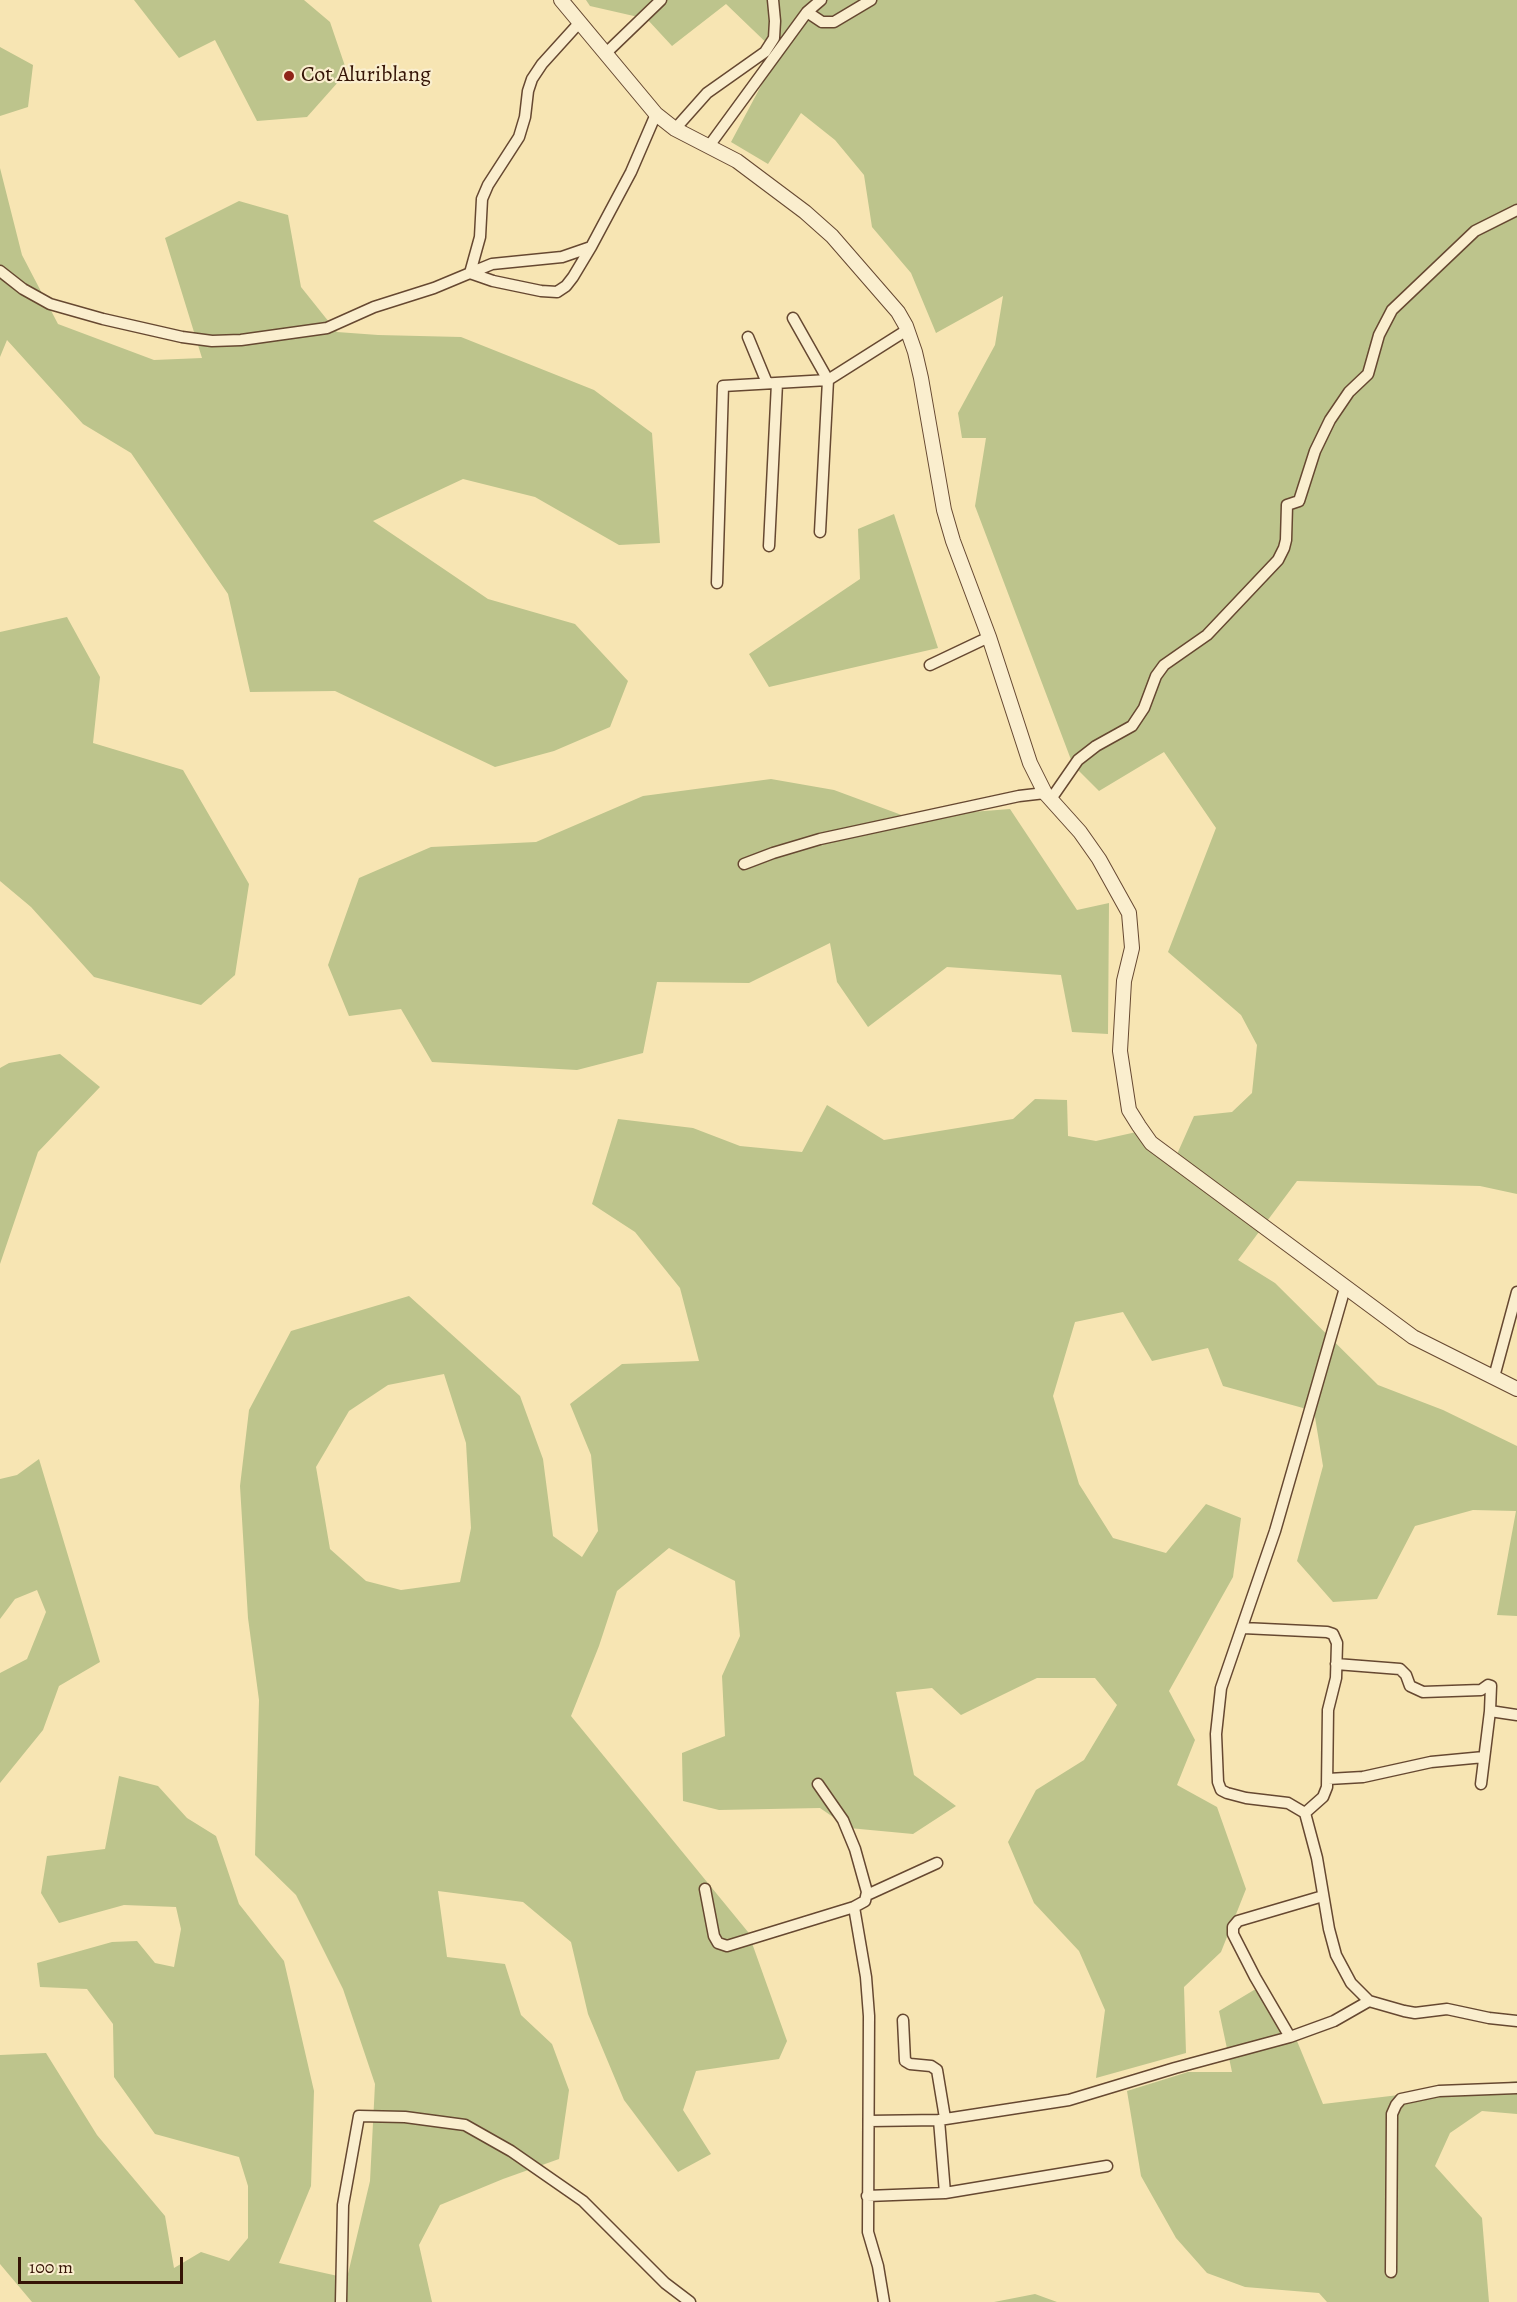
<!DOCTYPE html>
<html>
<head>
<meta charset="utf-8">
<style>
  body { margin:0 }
  #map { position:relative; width:1517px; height:2302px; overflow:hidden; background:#f7e5b3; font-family:Alegreya,serif }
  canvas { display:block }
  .scale { position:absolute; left:18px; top:2257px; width:165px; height:27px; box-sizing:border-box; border:3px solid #351406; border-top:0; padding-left:8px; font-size:18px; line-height:21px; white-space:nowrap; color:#351406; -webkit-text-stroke:4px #faeece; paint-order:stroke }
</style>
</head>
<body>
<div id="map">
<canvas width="1517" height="2302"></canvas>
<div class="scale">100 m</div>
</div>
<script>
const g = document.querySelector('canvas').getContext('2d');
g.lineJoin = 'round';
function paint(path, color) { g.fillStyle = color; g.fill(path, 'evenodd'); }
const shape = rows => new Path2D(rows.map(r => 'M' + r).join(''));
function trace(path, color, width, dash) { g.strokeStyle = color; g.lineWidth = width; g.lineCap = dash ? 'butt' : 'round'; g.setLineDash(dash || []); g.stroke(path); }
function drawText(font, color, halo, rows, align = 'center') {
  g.font = font + ' Alegreya,serif'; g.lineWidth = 4.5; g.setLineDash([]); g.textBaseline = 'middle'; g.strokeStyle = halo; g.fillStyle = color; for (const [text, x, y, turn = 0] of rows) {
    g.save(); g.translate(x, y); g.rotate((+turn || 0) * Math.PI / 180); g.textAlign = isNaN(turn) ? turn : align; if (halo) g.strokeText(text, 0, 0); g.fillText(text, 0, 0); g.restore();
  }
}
paint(shape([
  [134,0,304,0,330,22,347,72,307,117,257,121,215,40,179,58],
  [586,0,1517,0,1517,1194,1480,1186,1297,1181,1238,1260,1275,1283,1378,1385,1443,1410,1517,1446,1517,1616,1497,1615,1516,1511,1473,1510,1415,1526,1377,1599,1333,1602,1297,1561,1323,1466,1314,1411,1223,1386,1208,1348,1152,1361,1123,1312,1075,1322,1053,1396,1079,1484,1113,1538,1166,1553,1206,1504,1241,1518,1233,1577,1169,1691,1195,1740,1177,1785,1217,1807,1246,1889,1221,1952,1184,1987,1186,2053,1096,2078,1105,2010,1079,1951,1034,1903,1008,1842,1036,1790,1084,1760,1117,1705,1095,1678,1037,1678,961,1715,932,1688,896,1692,914,1775,956,1806,913,1834,849,1828,820,1808,719,1810,683,1801,682,1753,725,1736,722,1676,740,1636,735,1581,669,1548,617,1591,599,1646,571,1716,748,1932,787,2041,779,2059,696,2071,683,2110,711,2154,678,2172,624,2100,588,2014,571,1942,523,1902,438,1891,447,1957,505,1964,521,2015,552,2044,569,2090,559,2159,503,2179,440,2205,419,2245,432,2302,32,2302,0,2264,0,2055,46,2053,97,2135,165,2216,174,2268,201,2252,229,2261,248,2238,248,2186,239,2157,155,2134,114,2077,113,2024,87,1989,40,1987,37,1963,112,1942,137,1941,155,1963,174,1967,181,1929,176,1907,124,1905,59,1923,41,1893,47,1856,105,1849,119,1776,158,1786,187,1818,216,1836,239,1904,284,1961,314,2091,311,2186,279,2263,347,2278,370,2181,375,2084,343,1989,296,1895,255,1855,259,1700,248,1618,240,1486,249,1410,291,1331,409,1296,520,1396,543,1459,553,1536,582,1557,598,1531,591,1455,570,1404,622,1364,699,1361,680,1288,635,1232,592,1204,618,1119,693,1128,740,1146,802,1152,827,1105,884,1140,1013,1119,1035,1099,1067,1100,1068,1136,1096,1141,1141,1131,1174,1161,1194,1116,1232,1112,1252,1093,1257,1045,1241,1015,1168,952,1216,828,1164,752,1099,791,1073,765,975,506,986,438,962,438,958,413,995,345,1003,296,936,333,911,273,872,227,864,175,835,140,801,113,768,164,731,142,778,54,726,4,672,46,647,19,590,6],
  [444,1374,466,1443,471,1528,460,1582,401,1590,366,1581,330,1549,316,1467,349,1411,388,1385],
  [0,47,33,65,28,107,0,116],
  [0,168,22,255,58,324,154,360,202,358,165,238,239,201,288,215,301,287,337,332,378,335,461,337,594,390,652,433,660,543,619,545,535,497,463,479,373,521,488,599,575,624,628,681,610,727,554,751,495,767,335,691,250,692,228,594,131,453,83,424,7,340,0,357],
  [894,514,938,648,769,687,749,654,860,579,858,529],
  [67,617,100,677,93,743,183,770,249,884,235,975,201,1005,94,977,31,907,0,881,0,632],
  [771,779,834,790,907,817,1010,809,1077,910,1109,903,1108,1034,1072,1032,1061,975,947,967,868,1027,837,982,830,943,749,983,657,982,643,1053,577,1070,432,1062,401,1009,349,1016,328,965,359,878,431,847,536,842,643,796],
  [60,1054,100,1087,38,1152,0,1264,0,1068,9,1063],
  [39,1459,100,1662,59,1686,43,1730,0,1783,0,1673,27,1659,46,1612,37,1590,15,1599,0,1619,0,1479,17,1475],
  [1264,1984,1297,2041,1323,2104,1517,2081,1517,2114,1482,2111,1450,2133,1435,2166,1482,2218,1489,2302,1327,2302,1319,2293,1245,2287,1207,2273,1176,2238,1141,2176,1127,2091,1188,2072,1232,2072,1219,2011],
  [1035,2294,1057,2302,994,2302]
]), '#bdc48c');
const minor = shape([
  [807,12,822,22,834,22,871,0],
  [605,54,661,0],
  [675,129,707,93,765,52,774,38,775,21,773,0],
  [709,146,807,12,821,0],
  [0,271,23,289,50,304,103,319,182,337,212,341,241,340,327,328,374,307,434,288,470,273,493,281,541,291,557,292,566,286,573,277,591,247,631,172,656,114],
  [470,273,480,237,482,199,488,185,519,137,525,117,528,91,532,79,542,64,580,22],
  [470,273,492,264,562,257,591,247],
  [748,337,767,383],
  [820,532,828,380,907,330],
  [769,546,777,383],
  [717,583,723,386,828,380,793,318],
  [930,665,989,637],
  [1051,799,1078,760,1096,746,1132,726,1144,708,1156,676,1164,665,1207,635,1278,560,1284,548,1286,540,1287,505,1299,501,1315,451,1330,420,1349,392,1368,374,1379,335,1392,310,1475,231,1517,210],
  [744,864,773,853,820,839,1019,796,1045,793],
  [1345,1288,1275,1531,1221,1688,1216,1734,1218,1782,1221,1790,1227,1793,1246,1798,1288,1803,1305,1813,1317,1858,1329,1929,1336,1955,1351,1983,1369,2001,1404,2011,1415,2013,1447,2009,1489,2018,1517,2021],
  [1494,1377,1517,1292],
  [1243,1628,1327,1632,1333,1634,1337,1643,1336,1678,1328,1710,1327,1787,1323,1797,1305,1813],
  [1336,1664,1400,1669,1406,1675,1410,1686,1423,1692,1481,1690,1488,1685,1491,1686,1490,1711,1481,1784],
  [1490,1711,1517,1715],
  [1328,1779,1363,1777,1431,1762,1484,1757],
  [818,1784,843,1820,855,1849,867,1892,865,1901,854,1907,866,1977,869,2016,868,2232,878,2266,884,2302],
  [705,1889,714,1936,718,1943,727,1946,854,1907],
  [867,1895,937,1863],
  [903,2020,905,2061,910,2064,931,2066,937,2070,945,2118],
  [1290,2037,1255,1977,1233,1934,1233,1927,1238,1921,1323,1896],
  [939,2120,1069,2100,1175,2068,1290,2037,1334,2021,1369,2001],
  [869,2121,939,2120,945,2193],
  [867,2196,945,2193,1107,2166],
  [1391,2272,1392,2114,1396,2105,1401,2099,1439,2091,1517,2088],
  [341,2302,343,2205,359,2116,405,2117,465,2125,511,2151,583,2201,665,2283,690,2302]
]);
const tertiary = shape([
  [561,0,656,114,675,129,737,161,805,212,832,236,898,312,906,326,915,352,921,378,944,510,953,541,989,637,1030,763,1045,793,1080,832,1099,859,1129,913,1132,948,1124,981,1120,1051,1129,1110,1139,1126,1151,1143,1413,1337,1517,1389]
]);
trace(minor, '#664831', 13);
trace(tertiary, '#664831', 16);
trace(minor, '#faeece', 10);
trace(tertiary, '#faeece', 14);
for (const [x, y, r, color] of [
  [289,76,6,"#8f2418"]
]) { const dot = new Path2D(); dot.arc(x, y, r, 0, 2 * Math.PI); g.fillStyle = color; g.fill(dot); trace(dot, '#faeece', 2); }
drawText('22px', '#351406', '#faeece', [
  ["Cot Aluriblang",301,76]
], 'left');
</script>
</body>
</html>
